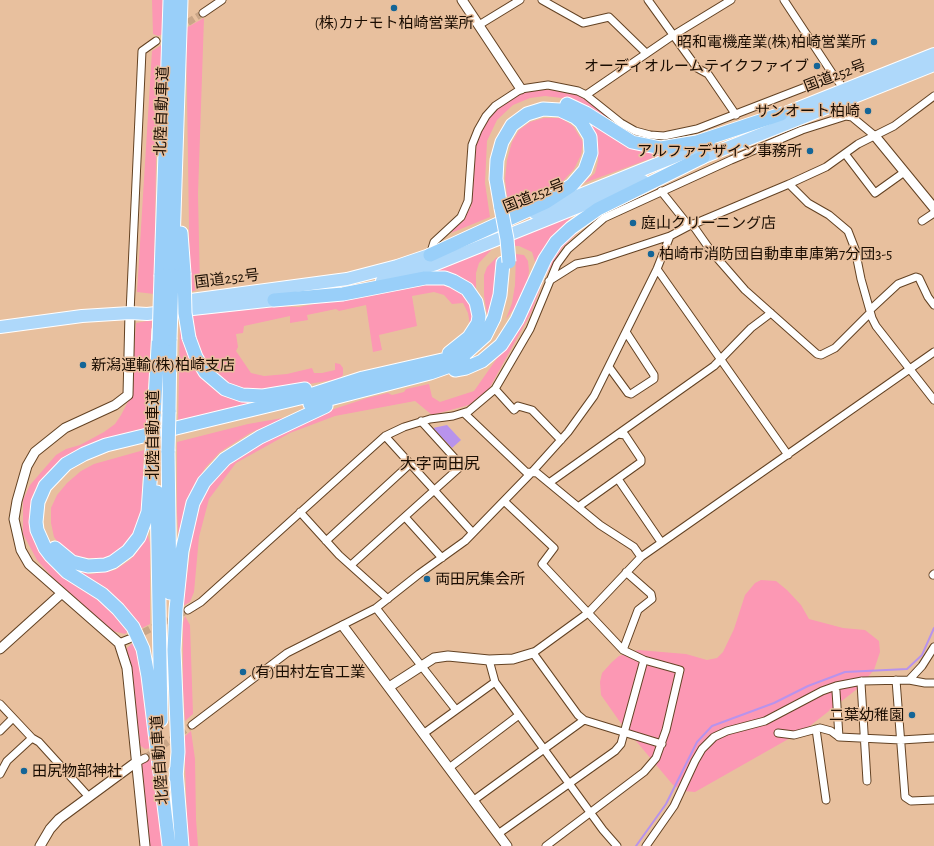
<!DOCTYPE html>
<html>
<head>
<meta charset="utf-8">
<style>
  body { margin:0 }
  canvas { display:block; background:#e8c09e }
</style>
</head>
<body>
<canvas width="934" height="846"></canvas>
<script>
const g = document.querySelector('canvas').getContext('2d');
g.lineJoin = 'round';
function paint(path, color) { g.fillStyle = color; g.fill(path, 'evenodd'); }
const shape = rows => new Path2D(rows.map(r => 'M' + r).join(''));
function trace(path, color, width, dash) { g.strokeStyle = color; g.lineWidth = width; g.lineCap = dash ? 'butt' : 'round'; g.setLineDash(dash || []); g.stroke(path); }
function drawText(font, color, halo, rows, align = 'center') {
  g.font = font + ' "Alegreya Sans","Noto Sans JP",sans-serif'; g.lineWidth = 3; g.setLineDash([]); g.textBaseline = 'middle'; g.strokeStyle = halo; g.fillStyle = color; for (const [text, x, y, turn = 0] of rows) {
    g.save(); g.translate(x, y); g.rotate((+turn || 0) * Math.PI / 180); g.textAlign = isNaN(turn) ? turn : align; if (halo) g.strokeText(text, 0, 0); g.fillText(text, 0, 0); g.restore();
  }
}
paint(shape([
  [152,0,164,0,163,34,158,36,153,34],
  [204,18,198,194,200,289,190,292,186,28],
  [163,44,156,159,154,294,137,292,152,51],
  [527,88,572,92,591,102,620,127,579,103,562,98,545,96,530,98,513,105,497,120,487,141,485,183,490,217,451,233,471,207,475,148,480,132,499,104],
  [544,118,561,118,573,126,583,142,581,155,574,169,563,181,512,208,507,196,505,179,507,160,512,142,519,130,530,122],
  [587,121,674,150,584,183,595,173,598,161,598,144],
  [573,215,551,239,536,265,532,252,519,246,515,246,514,239],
  [583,227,562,248,544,278,531,313,489,389,469,405,432,415,415,401,335,416,290,433,236,463,209,499,199,537,194,592,190,602,183,606,192,536,198,509,205,493,213,480,236,457,283,431,331,410,367,398,388,393,392,395,404,392,406,389,429,384,432,397,440,402,474,391,514,334,542,271,571,232],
  [494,247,479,263,476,273,476,293,418,272],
  [516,254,524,255,528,261,529,271,527,285,516,306,506,319,512,303,515,285],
  [497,257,499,270,488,319,484,296,484,275,487,267],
  [432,279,459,288,471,301,473,319,470,325,468,313,463,303,452,304,444,295,434,292,412,296,417,326,379,335,382,350,373,352,366,305,339,311,336,309,307,315,308,320,290,323,290,316,244,326,243,333,236,334,238,347,236,351,251,373,264,376,287,374,312,368,314,373,322,373,335,370,335,363,340,364,343,368,343,375,339,379,254,393,235,388,221,381,207,368,199,350,192,326,191,311,275,306,299,307],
  [152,320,146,430,45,481,35,540,104,600,129,630,125,634,108,630,79,601,54,579,37,560,23,534,23,500,30,485,56,455,66,449,80,445,104,432,115,424,121,415,131,396,136,323],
  [180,321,209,383,216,390,226,395,255,402,255,405,178,424],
  [288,417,250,433,220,452,205,468,193,489,184,516,179,546,177,512,177,442,248,424],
  [144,450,141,520,127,544,114,555,102,559,77,557,63,549,54,537,51,523,51,508,57,495,67,483,81,471,94,464],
  [147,533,150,543,150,624,140,629,129,612,115,598,75,571,91,574,115,570,130,560,137,552],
  [761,580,776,581,787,590,801,605,809,619,843,628,865,630,879,641,880,652,874,670,857,689,806,729,695,792,684,791,673,785,620,722,601,695,600,682,602,673,612,662,619,656,638,650,686,654,707,660,717,658,723,652,734,629,745,595,755,583],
  [185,616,190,625,193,714,185,721,183,689,183,623],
  [134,642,143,672,152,748,145,749,138,744,135,695,127,648],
  [191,731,195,759,196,819,198,846,188,846,184,737],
  [152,758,163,846,150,846,140,768,141,764]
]), '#fc98b4');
paint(shape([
  [447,425,461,440,452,448,433,428]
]), '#b893ec');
trace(shape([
  [636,846,666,804,697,742,712,726,774,703,808,686,845,672,907,669,922,655,934,628]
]), '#b893ec', 2);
trace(shape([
  [179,28,203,13],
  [134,637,188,610],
  [145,758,192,725]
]), '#c9a587', 7, [7, 3.5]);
const minor = shape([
  [542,0,583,23,609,17,646,53],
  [648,0,697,68,708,74,736,115],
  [203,13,222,0],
  [479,25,520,0],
  [586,95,672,36,731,0],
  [852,117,875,136],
  [846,155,875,193,903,173],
  [789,184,808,203,829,215,848,231,855,249,861,279,872,318,876,326,934,400],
  [661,191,689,226],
  [922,221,934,213],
  [692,224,711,251,745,290,817,354,821,355,835,348,870,313],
  [430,255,434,242,461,217,468,201,472,145,478,130,486,116,495,106,521,89,548,85,578,91,586,95,621,123,635,131,650,135,664,136,697,129,834,76],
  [657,269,788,455],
  [549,281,576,264,597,260,670,236],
  [870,310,898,284,916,277,919,278,928,297,934,305],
  [130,313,142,51,156,41],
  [609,367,628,393,631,394,654,379,654,375,626,332],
  [495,389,514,410,518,406,532,410,561,440],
  [464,413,526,472,537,473,600,525,634,547,641,557],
  [618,434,714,366,751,328,771,313],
  [385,436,473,533],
  [618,479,661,542],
  [549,483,618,434,625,435,641,459,641,462,578,507],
  [504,501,554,548,542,564,623,650,644,660,680,670,666,730,656,758,644,772,546,846],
  [300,512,339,555,388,599],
  [405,517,442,558],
  [326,541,410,464],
  [351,565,459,468,460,464,421,421],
  [933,575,934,574],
  [376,608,456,710],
  [188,610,201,602,385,436,404,427,430,419,453,416,469,411,495,389,530,329,557,264,568,249,604,218,731,160,802,130,846,116,852,117,855,111,845,90,834,76,784,0],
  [119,643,129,639],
  [623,650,638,610,652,599,651,594,626,572],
  [489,660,495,682,603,830,617,846],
  [896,680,905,797,911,801,934,800],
  [909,680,922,666,934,647],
  [862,681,861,683,867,781],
  [836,691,839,737],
  [0,704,32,738],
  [192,725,287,653,376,608,419,574,465,541,532,472,568,432,594,396,657,269,670,236,689,226,789,184,826,167,858,144,894,126,934,96],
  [816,729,826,800],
  [0,731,13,718],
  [778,733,794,735,820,728,831,731,839,737,901,740,934,738],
  [423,734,495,682],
  [662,744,584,720,578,715,533,653,588,613,641,557,934,352],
  [135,763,145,758],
  [449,768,519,715],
  [0,774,7,761,32,738,39,742,89,797],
  [474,800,584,720],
  [498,834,615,751,621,744,644,660],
  [646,846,674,806,695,761,702,749,714,737,727,731,765,721,822,691,836,686,862,681,909,680,925,683,934,683]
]);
const tertiary = shape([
  [462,0,521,89],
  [875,136,934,208],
  [130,313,128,395,115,405,65,428,35,452,27,466,17,501,14,519,21,550,29,564,119,643,127,668,145,846],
  [343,626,507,846],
  [0,649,62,593],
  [389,687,434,658,448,656,489,660,513,659,533,653],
  [40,846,50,829,59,819,135,763]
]);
const trunk = shape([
  [773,118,934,54],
  [694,161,934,65],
  [535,213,709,143],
  [382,281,436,264,643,181],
  [176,302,347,279,397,266,438,252],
  [0,327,82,316,130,313,147,314,284,299]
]);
const motorway = shape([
  [567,104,586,113,632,142,661,148,697,142,781,114],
  [181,233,184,273],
  [430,255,546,202,572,185,585,170,591,153,590,137,581,122,575,117,560,110,543,109,527,114,512,125,502,142,497,160,496,179,501,208],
  [161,275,170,0],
  [172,275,181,0],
  [274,300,343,294,425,278,445,278,453,281,467,289,476,302,479,316,478,323,469,337,449,353],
  [189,338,196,357,205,372,225,389,242,395,263,396,305,389],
  [455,370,466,368,482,361,501,345,517,320,545,259,556,242,571,228,598,209,703,157],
  [310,404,430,373,464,361],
  [169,412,170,339],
  [154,416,159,330],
  [168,451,170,593],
  [157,492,161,720],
  [55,548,72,562,88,566,105,565,113,562,128,551,139,537,148,512,152,454],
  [176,770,182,846],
  [176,778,178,752,174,650,176,609,182,551,193,503,204,482,225,459,260,437,326,406],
  [169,845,148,676,143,649,133,627,118,609,102,594,67,572,51,556,45,548,37,530,36,522,38,502,45,486,66,464,84,454,106,445,304,397,363,378,451,358,466,353,485,336,494,318,500,295,503,263]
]);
trace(minor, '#634223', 9);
trace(tertiary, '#634223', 11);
trace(trunk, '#fff', 14);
trace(motorway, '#fff', 15);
trace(minor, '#fff', 7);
trace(tertiary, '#fff', 9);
trace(trunk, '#aed8fa', 12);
trace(motorway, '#99cff9', 13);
const motorwayBridge = shape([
  [501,208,507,239,509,262],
  [184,273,185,313,189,338],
  [170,339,172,275],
  [159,341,161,275],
  [168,451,169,412],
  [152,454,154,416]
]);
trace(motorwayBridge, '#fff', 15, []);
trace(motorwayBridge, '#99cff9', 13);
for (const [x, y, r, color] of [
  [394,8,4,"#146597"],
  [874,42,4,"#146597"],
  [817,66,4,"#146597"],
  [868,111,4,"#146597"],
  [810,151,4,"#146597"],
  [633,223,4,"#146597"],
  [651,254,4,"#146597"],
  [83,365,4,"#146597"],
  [427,579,4,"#146597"],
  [243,672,4,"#146597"],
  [912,715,4,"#146597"],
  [24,771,4,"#146597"]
]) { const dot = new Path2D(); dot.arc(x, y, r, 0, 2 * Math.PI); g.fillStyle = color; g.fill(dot); trace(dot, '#e8c09e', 1.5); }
drawText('15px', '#1a0d02', '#e8c09e', [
  ["(株)カナモト柏崎営業所",394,23,"center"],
  ["昭和電機産業(株)柏崎営業所",866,42,"right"],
  ["オーディオルームテイクファイブ",809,66,"right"],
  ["サンオート柏崎",860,111,"right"],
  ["アルファデザイン事務所",802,151,"right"],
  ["庭山クリーニング店",641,223],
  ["柏崎市消防団自動車車庫第7分団3-5",659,254],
  ["新潟運輸(株)柏崎支店",91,365],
  ["両田尻集会所",435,579],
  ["(有)田村左官工業",251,672],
  ["二葉幼稚園",904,715,"right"],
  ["田尻物部神社",32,771]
], 'left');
drawText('15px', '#1a0d02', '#e8c09e', [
  ["国道252号",835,76,-21],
  ["北陸自動車道",162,111,-88],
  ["国道252号",534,196,-22],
  ["国道252号",227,279,-7],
  ["北陸自動車道",153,435,-90],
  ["北陸自動車道",160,760,-94]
]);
drawText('16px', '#1a0d02', '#e8c09e', [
  ["大字両田尻",440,464]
]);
</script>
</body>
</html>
